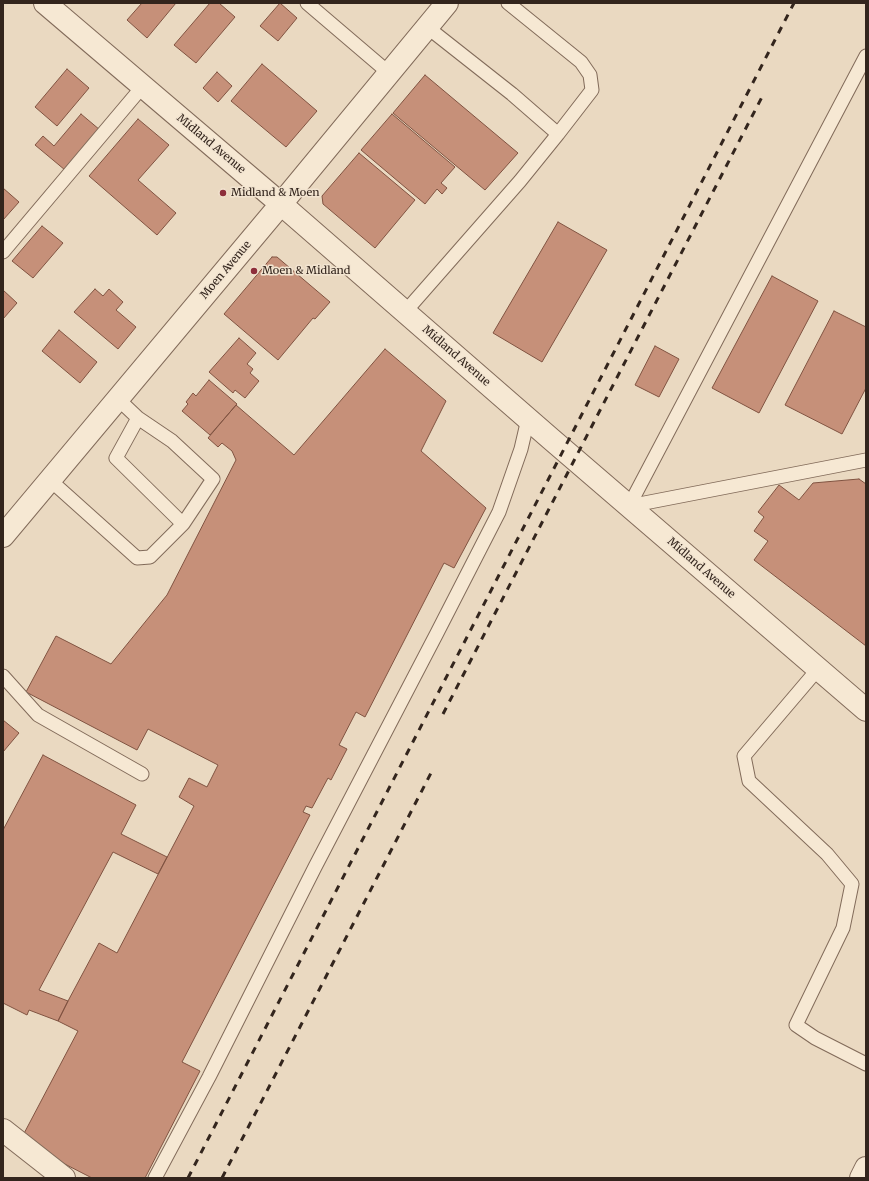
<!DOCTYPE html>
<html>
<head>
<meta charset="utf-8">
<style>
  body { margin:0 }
  #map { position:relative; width:869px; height:1181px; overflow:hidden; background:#ead9c1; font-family:Merriweather,serif }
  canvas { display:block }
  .frame { position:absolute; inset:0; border:4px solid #33251d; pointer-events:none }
</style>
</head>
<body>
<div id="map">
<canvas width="869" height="1181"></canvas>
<div class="frame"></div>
</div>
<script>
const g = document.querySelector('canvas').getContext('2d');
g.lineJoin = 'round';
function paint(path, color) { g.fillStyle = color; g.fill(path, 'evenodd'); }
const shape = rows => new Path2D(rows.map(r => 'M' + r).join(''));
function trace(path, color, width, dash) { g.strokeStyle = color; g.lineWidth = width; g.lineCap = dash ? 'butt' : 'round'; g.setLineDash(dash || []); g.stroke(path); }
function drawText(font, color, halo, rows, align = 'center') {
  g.font = font + ' Merriweather,serif'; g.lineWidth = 3; g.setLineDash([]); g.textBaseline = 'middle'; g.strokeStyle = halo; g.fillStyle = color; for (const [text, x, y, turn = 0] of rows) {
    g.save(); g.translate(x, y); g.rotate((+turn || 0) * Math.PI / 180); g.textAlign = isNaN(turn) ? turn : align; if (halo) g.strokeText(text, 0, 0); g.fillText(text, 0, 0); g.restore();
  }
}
const building = shape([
  [142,3,176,3,147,38,127,20,142,3],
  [210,3,219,3,235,17,196,63,174,45,210,3],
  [280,3,297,18,278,41,260,26,280,3],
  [262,64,317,111,286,147,231,101,262,64],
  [67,69,89,88,57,126,35,107,67,69],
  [217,72,232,86,218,102,203,88,217,72],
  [425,75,518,153,485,190,393,113,425,75],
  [81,114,100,130,65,170,35,145,43,136,54,146,81,114],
  [392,114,455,167,441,183,447,188,442,194,437,189,425,204,361,150,392,114],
  [138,119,169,145,138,180,176,213,157,235,89,176,138,119],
  [359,153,415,200,375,248,323,204,322,196,359,153],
  [3,188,19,202,3,220,3,188],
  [558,222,607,250,542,362,493,333,558,222],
  [42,226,63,243,33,278,12,261,42,226],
  [272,257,277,257,330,302,315,319,313,318,278,360,224,314,272,257],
  [772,276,818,301,759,413,712,388,772,276],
  [95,289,103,296,109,289,123,302,116,310,136,327,118,349,74,312,95,289],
  [3,290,17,303,3,319,3,290],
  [834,311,866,327,866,388,842,434,785,405,834,311],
  [59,330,97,362,80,383,42,351,59,330],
  [239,338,256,353,247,364,253,369,250,373,259,381,245,398,235,390,233,393,209,372,239,338],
  [655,346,679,359,659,397,635,385,655,346],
  [385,349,446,401,421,451,486,508,454,568,444,563,365,717,356,712,339,745,347,749,331,780,328,778,312,808,306,806,303,812,310,815,182,1062,200,1071,145,1178,92,1178,20,1141,78,1031,58,1021,68,1001,99,943,117,953,194,806,179,797,189,778,207,787,218,765,148,729,137,750,26,692,56,636,111,664,167,595,236,460,232,451,222,443,218,447,208,438,236,405,294,455,385,349],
  [209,380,237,404,210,435,182,411,188,404,186,402,193,393,196,396,209,380],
  [859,479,866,484,866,646,754,560,768,541,754,531,764,517,758,512,779,485,799,500,813,483,859,479],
  [3,720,19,733,3,752,3,720],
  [43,755,136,805,121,834,167,857,158,874,113,852,39,990,68,1001,58,1021,29,1010,27,1015,3,1003,3,830,43,755]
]);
paint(building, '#c69079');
trace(building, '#805341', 1);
const service = shape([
  [307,3,389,73],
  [508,3,581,62,590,75,592,90,558,134],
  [3,252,143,86],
  [405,312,520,181,558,134,512,94,427,27],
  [118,399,138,418,172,441,213,479,183,524],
  [50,480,137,558,150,557,183,524,116,458,138,418],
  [629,506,866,56],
  [629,506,866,460],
  [818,669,744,756,749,781,827,854,852,884,843,928,796,1025,815,1038,866,1064],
  [3,676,38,715,142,774],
  [155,1178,209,1077,315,867,437,633,499,512,521,449,528,419]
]);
const minor = shape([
  [281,204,551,439,866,710],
  [3,1130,64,1178],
  [861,1178,866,1168]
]);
const tertiary = shape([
  [45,3,281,204],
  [3,536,281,204,447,3]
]);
trace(service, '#826b5a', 15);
trace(minor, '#826b5a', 24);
trace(tertiary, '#826b5a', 24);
trace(service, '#f6e8d3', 13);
trace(minor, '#f6e8d3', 22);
trace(tertiary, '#f6e8d3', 22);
trace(shape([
  [443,714,762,97],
  [188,1178,794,3],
  [222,1178,431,773]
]), '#33251d', 3, [7, 7]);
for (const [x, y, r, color] of [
  [223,193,4,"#8d2e3a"],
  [254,271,4,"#8d2e3a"]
]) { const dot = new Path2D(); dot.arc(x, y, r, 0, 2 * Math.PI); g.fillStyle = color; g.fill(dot); trace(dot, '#f2e4d0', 1.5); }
drawText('11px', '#33251d', '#f2e4d0', [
  ["Midland Avenue",211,144,40],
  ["Moen Avenue",226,270,-50],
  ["Midland Avenue",456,356,41],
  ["Midland Avenue",701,568,41]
]);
drawText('11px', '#33251d', '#f2e4d0', [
  ["Midland & Moen",231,193],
  ["Moen & Midland",262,271]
], 'left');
</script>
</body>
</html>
